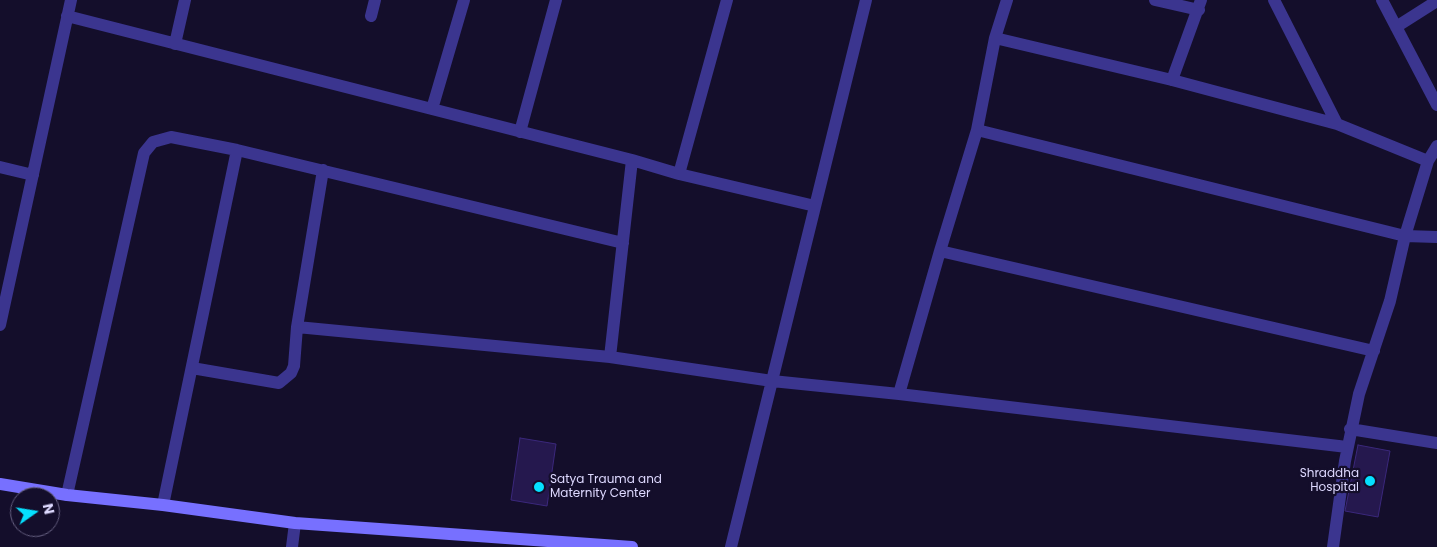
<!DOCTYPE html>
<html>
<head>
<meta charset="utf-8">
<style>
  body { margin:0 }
  #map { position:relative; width:1437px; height:547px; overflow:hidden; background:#140e2b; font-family:Poppins,sans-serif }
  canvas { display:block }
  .north { position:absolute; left:10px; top:487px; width:50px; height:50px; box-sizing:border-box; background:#140e2b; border:1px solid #655f80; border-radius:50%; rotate:77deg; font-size:14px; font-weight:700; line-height:20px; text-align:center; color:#ded9ff }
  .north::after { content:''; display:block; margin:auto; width:18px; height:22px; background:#05e0ff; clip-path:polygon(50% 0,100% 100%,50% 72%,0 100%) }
</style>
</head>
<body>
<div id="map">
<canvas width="1437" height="547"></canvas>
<div class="north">N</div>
</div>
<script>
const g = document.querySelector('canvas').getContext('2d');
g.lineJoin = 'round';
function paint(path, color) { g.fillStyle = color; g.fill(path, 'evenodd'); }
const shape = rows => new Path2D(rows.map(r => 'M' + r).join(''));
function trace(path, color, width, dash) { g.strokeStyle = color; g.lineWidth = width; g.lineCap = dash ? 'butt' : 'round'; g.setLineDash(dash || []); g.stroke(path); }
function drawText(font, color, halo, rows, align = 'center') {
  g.font = font + ' Poppins,sans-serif'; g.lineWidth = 4.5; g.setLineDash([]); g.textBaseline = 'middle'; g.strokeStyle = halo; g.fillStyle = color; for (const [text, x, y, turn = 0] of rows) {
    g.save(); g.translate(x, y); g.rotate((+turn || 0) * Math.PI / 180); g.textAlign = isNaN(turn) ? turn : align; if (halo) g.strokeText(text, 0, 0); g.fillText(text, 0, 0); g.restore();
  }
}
const building = shape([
  [520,438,556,444,547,506,511,500,520,438],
  [1358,445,1390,451,1378,517,1345,511,1358,445]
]);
paint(building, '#25184e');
trace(building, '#3b287c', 1);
trace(shape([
  [1007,0,995,38,977,130,940,251,899,394,1347,447],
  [1155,0,1199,10],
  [1274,0,1337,124],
  [1382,0,1437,105],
  [67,16,632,160],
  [371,16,375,0],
  [1396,27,1437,1],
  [995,38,1172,80,1337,124,1428,161],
  [175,44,185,0],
  [1172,80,1201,0],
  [432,109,464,0],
  [977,130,1405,236,1437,237],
  [520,132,556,0],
  [0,167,33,175],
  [679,174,727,0],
  [815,206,679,174,632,160,610,357,772,381,899,394],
  [940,251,1374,351],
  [0,325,71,0],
  [297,327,610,357],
  [192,368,279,383,291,373,294,366,297,327,323,170],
  [1350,429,1437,443],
  [67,495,144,153,153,142,171,137,237,150,623,243],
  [163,505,237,150],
  [292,547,295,523],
  [731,547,866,0],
  [1333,547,1345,461,1359,394,1390,301,1405,236,1428,161,1437,146]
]), '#3b358f', 12);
trace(shape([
  [0,484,67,495,163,505,295,523,632,547]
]), '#7770ff', 12);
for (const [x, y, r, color] of [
  [1370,481,6,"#05e0ff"],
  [539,487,6,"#05e0ff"]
]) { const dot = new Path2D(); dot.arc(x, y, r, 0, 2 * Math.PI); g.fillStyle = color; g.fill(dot); trace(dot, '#140e2b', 2); }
drawText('12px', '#ded9ff', '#140e2b', [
  ["Shraddha",1359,474],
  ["Hospital",1359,488],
  ["Satya Trauma and",550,480,"left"],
  ["Maternity Center",550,494,"left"]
], 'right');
</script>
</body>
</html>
